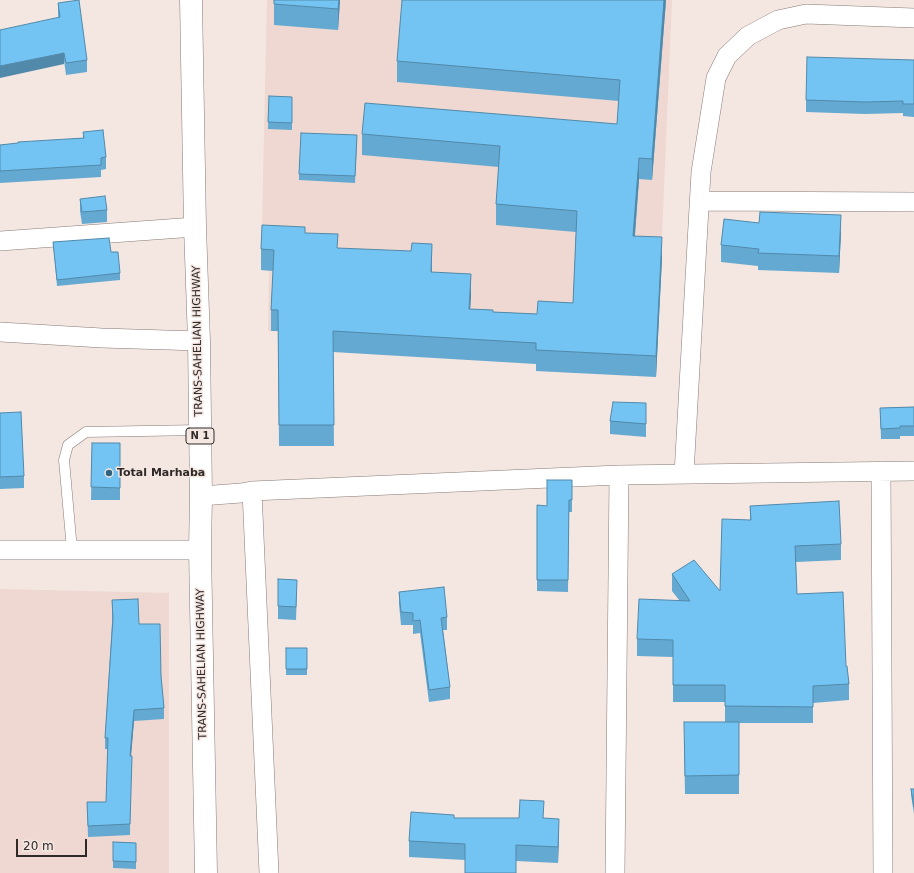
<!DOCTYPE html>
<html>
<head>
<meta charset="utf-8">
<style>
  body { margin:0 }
  #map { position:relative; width:914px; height:873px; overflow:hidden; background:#f4e6e1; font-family:"DejaVu Sans",sans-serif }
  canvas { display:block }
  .scale { position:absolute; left:16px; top:839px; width:71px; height:18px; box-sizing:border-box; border:2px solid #2f2a28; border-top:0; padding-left:5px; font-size:12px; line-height:14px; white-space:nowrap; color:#2f2a28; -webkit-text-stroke:3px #f4e6e1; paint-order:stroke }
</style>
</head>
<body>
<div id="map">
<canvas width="914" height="873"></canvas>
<div class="scale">20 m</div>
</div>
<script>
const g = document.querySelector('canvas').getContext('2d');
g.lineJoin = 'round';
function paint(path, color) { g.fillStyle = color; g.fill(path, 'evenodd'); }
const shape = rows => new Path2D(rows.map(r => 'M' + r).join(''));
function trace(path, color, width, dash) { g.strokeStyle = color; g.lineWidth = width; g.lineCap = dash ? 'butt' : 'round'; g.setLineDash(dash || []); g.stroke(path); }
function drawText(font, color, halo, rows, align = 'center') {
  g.font = font + ' "DejaVu Sans",sans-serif'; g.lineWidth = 3; g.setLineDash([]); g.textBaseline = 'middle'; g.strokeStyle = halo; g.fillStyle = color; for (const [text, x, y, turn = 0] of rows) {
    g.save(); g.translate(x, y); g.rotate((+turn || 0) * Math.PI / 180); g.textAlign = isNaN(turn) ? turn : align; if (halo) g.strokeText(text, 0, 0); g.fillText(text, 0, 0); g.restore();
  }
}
paint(shape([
  [267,0,672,0,656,377,536,371,536,364,287,332,268,331,269,271,261,270],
  [0,589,169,593,169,873,0,873]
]), '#eed8d1');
const service = shape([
  [72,550,64,460,68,445,86,432,200,430]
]);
const minor = shape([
  [699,201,914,202],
  [0,241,195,227],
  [0,332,102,338,199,341],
  [881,471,883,873],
  [684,474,701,172,716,78,727,56,748,36,778,20,806,14,914,18],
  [252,491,269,873],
  [201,496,241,493,252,491,619,475,914,471],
  [0,550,200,550],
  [615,873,619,475]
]);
const trunk = shape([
  [191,0,195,227,199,341,201,496,200,550,206,873]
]);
trace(service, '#877a76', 11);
trace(minor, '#877a76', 20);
trace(trunk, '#877a76', 23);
trace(service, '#fff', 10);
trace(minor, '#fff', 19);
trace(trunk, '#fff', 22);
paint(shape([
  [340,0,338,30,274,25,274,4],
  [666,0,652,180,639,179,635,236,662,258,656,377,536,371,536,364,333,352,334,446,279,446,278,331,271,331,271,310,273,271,261,270,261,249,305,233,338,248,432,265,431,272,471,295,470,309,493,312,537,314,573,303,576,232,496,225,496,204,499,167,362,155,362,134,617,124,619,101,397,82,397,61],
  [58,3,87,60,87,72,66,75,58,15],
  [914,60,914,117,903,116,903,113,865,114,806,112,806,100],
  [269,96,292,97,292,130,268,129],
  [83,132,106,157,106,169,101,170,101,177,0,183,0,145,83,138],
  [357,142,355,183,299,180,299,174],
  [80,199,107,210,107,222,82,224,80,211],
  [841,232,839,273,758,270,758,266,721,262,721,245],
  [53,242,111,252,120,273,120,280,57,286],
  [646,403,646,437,610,434,610,421],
  [914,407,914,436,900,436,900,439,881,439,880,408],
  [0,413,24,476,24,488,0,489],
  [92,443,120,443,120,500,91,500],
  [572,480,572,512,569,512,568,592,537,591,537,505,547,506],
  [750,506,841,544,841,560,796,562,797,594,846,666,849,684,849,700,813,703,813,723,739,723,739,794,685,794,684,740,725,722,725,702,673,702,673,657,637,656,637,639,679,600,672,591,672,574,720,591,750,520],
  [297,592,296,620,278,619,278,606],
  [399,592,447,617,447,630,443,630,450,687,450,699,429,702,420,633,413,634,413,625,401,625,399,604],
  [112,600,139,624,161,676,164,708,164,719,134,721,131,756,130,835,88,837,87,802,106,802,108,749,105,749,105,738,112,623],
  [286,648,307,648,307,675,286,675],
  [911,789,914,789,914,814,911,795],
  [454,818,544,818,559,835,558,863,516,861,465,860,409,857,409,841],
  [113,842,136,843,136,869,113,868]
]), '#64a9d1');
paint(shape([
  [339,0,340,0,338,30,338,9],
  [664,0,666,0,652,180,652,159],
  [64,53,64,64,0,78,0,66],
  [639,158,639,179,633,257,633,236],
  [841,215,841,232,839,273,839,256],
  [662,237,662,258,656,377,656,356],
  [432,244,432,265,431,293,431,272],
  [471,274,471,295,469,330,469,309],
  [134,710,134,721,130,767,130,756],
  [559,819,559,835,558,863,558,847]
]), '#5189aa');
const building = shape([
  [79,0,87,60,66,63,64,53,0,66,0,30,60,17,58,3,79,0],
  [274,0,339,0,338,9,274,4,274,0],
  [402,0,664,0,652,159,639,158,633,236,662,237,656,356,536,350,536,343,333,331,334,425,279,425,278,310,271,310,274,250,261,249,262,225,305,227,305,233,338,234,337,248,411,251,412,243,432,244,431,272,471,274,469,309,493,310,493,312,537,314,538,301,573,303,577,211,496,204,500,146,362,134,365,103,617,124,620,80,397,61,402,0],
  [807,57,914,60,914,104,903,104,903,101,865,102,806,100,807,57],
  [269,96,292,97,292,123,268,122,269,96],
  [103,130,106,157,101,158,101,165,0,171,0,145,18,143,18,142,84,138,83,132,103,130],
  [301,133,357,135,355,176,299,174,301,133],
  [105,196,107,210,82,212,80,199,105,196],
  [760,212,841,215,839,256,758,253,759,249,721,245,724,219,759,223,760,212],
  [109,238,111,252,118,252,120,273,57,280,53,242,109,238],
  [613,402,646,403,646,424,610,421,613,402],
  [914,407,914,426,900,426,900,428,881,429,880,408,914,407],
  [21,412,24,476,0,477,0,413,21,412],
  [92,443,120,443,120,488,91,487,92,443],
  [547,480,572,480,572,500,569,500,568,580,537,580,537,505,547,506,547,480],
  [839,501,841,544,795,546,797,594,843,592,846,666,847,666,849,684,813,686,813,707,725,706,725,685,673,685,673,640,637,639,639,599,690,601,672,574,694,560,720,591,722,519,751,520,750,506,839,501],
  [278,579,297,580,296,607,278,606,278,579],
  [444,587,447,617,441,618,450,687,429,690,420,620,413,621,413,613,401,612,399,592,444,587],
  [138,599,139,624,160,624,161,676,164,708,134,710,130,756,132,756,130,824,88,826,87,802,106,802,108,738,105,738,113,618,112,600,138,599],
  [286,648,307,648,307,669,286,669,286,648],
  [684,722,739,722,739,775,685,776,684,722],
  [911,789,914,789,914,807,911,789],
  [520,800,544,801,543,818,559,819,558,847,516,845,516,873,465,873,465,844,409,841,411,812,454,815,454,818,519,818,520,800],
  [113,842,136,843,136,862,113,861,113,842]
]);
paint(building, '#74c4f3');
trace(building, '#5189aa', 1);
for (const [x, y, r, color] of [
  [109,473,4,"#2f637f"]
]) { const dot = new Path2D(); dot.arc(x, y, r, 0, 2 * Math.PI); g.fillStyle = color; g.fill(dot); trace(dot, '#f4e6e1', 1.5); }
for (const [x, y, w] of [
  [200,436,28]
]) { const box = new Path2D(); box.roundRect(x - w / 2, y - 8, w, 16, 3); g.fillStyle = '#f4e6e1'; g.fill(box); trace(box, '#2f2a28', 1); }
drawText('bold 10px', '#2f2a28', null, [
  ["N 1",200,436]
]);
drawText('11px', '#2f2a28', '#f4e6e1', [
  ["TRANS-SAHELIAN HIGHWAY",198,341,-91],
  ["TRANS-SAHELIAN HIGHWAY",202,664,-91]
]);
drawText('bold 11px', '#2f2a28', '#f4e6e1', [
  ["Total Marhaba",117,473]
], 'left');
</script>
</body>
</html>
